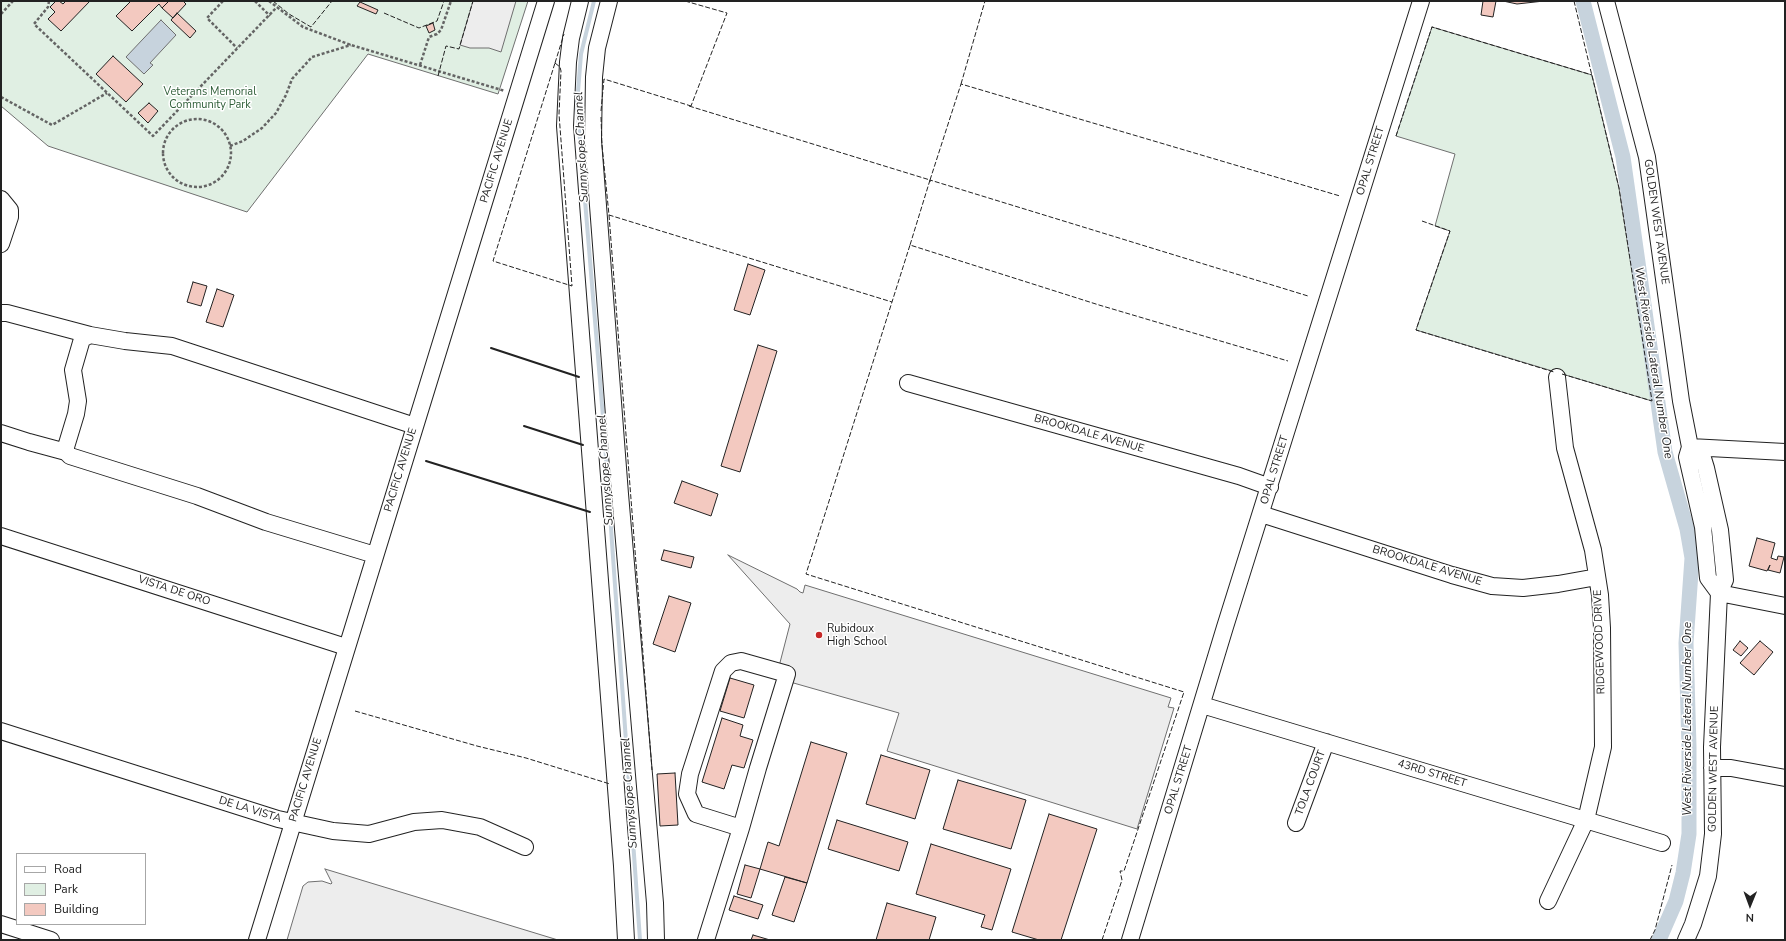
<!DOCTYPE html>
<html>
<head>
<meta charset="utf-8">
<style>
  body { margin:0 }
  #map { position:relative; width:1786px; height:941px; overflow:hidden; background:#fff; font-family:"Nunito Sans",sans-serif }
  canvas { display:block }
  .frame { position:absolute; inset:0; border:2px solid #222; pointer-events:none }
  .legend { position:absolute; left:16px; top:853px; width:130px; height:72px; box-sizing:border-box; background:#fff; border:1px solid #a7a7a7; margin:0; padding:5px 7px; list-style:none; font-size:12px; color:#222 }
  .legend li { display:flex; align-items:center; gap:8px; height:20px }
  .legend b { width:20px; border:1px solid #a7a7a7 }
  .north { position:absolute; left:1730px; top:885px; width:40px; height:40px; -webkit-text-stroke:3px #fff; paint-order:stroke; rotate:181deg; font-size:11px; font-weight:700; line-height:16px; text-align:center; color:#222 }
  .north::after { content:''; display:block; margin:auto; width:14px; height:18px; background:#222; clip-path:polygon(50% 0,100% 100%,50% 72%,0 100%) }
</style>
</head>
<body>
<div id="map">
<canvas width="1786" height="941"></canvas>
<div class="frame"></div>
<ul class="legend">
<li><b style="height:5px;background:#fff"></b>Road</li>
<li><b style="height:11px;background:#e0efe3"></b>Park</li>
<li><b style="height:11px;background:#f3c9c0"></b>Building</li>
</ul>
<div class="north">N</div>
</div>
<script>
const g = document.querySelector('canvas').getContext('2d');
g.lineJoin = 'round';
function paint(path, color) { g.fillStyle = color; g.fill(path, 'evenodd'); }
const shape = rows => new Path2D(rows.map(r => 'M' + r).join(''));
function trace(path, color, width, dash) { g.strokeStyle = color; g.lineWidth = width; g.lineCap = dash ? 'butt' : 'round'; g.setLineDash(dash || []); g.stroke(path); }
function drawText(font, color, halo, rows, align = 'center') {
  g.font = font + ' "Nunito Sans",sans-serif'; g.lineWidth = 3; g.setLineDash([]); g.textBaseline = 'middle'; g.strokeStyle = halo; g.fillStyle = color; for (const [text, x, y, turn = 0] of rows) {
    g.save(); g.translate(x, y); g.rotate((+turn || 0) * Math.PI / 180); g.textAlign = isNaN(turn) ? turn : align; if (halo) g.strokeText(text, 0, 0); g.fillText(text, 0, 0); g.restore();
  }
}
const green = shape([
  [1,1,528,1,498,94,368,54,247,212,48,146,1,106,1,1],
  [1432,27,1592,75,1619,188,1652,401,1416,330,1450,231,1435,226,1455,154,1396,136,1432,27]
]);
paint(green, '#e0efe3');
trace(green, '#6f6f6f', 1);
const parking = shape([
  [473,1,516,1,501,52,489,48,470,48,460,45,473,1],
  [728,555,797,589,800,592,803,593,805,585,1171,698,1168,707,1174,708,1137,829,887,751,899,713,776,678,790,624,728,555],
  [325,869,558,940,287,940,303,886,308,882,322,881,331,884,332,883,325,869]
]);
paint(parking, '#ededed');
trace(parking, '#6f6f6f', 1);
const water = shape([
  [161,20,176,35,150,63,153,65,144,74,126,57,161,20]
]);
paint(water, '#c7d3dd');
trace(water, '#6f6f6f', 1);
trace(shape([
  [594,1,581,54,577,104,604,429,640,940]
]), '#c7d3dd', 4);
trace(shape([
  [1583,1,1623,157,1665,452,1687,529,1692,558,1686,643,1689,747,1689,834,1683,873,1676,901,1659,940]
]), '#c7d3dd', 15);
const building = shape([
  [56,1,59,1,63,4,66,1,90,1,61,31,48,19,55,12,50,7,56,1],
  [131,1,169,1,162,8,159,4,132,31,116,16,131,1],
  [169,1,183,1,186,4,173,18,162,8,169,1],
  [1483,1,1496,1,1493,17,1481,15,1483,1],
  [1503,1,1544,1,1517,4,1503,1],
  [360,2,378,10,376,14,357,6,360,2],
  [177,13,196,31,190,38,171,20,177,13],
  [433,23,435,30,429,33,426,26,433,23],
  [113,56,143,84,126,102,96,74,113,56],
  [149,103,158,111,148,123,138,113,149,103],
  [748,264,765,270,750,315,734,310,748,264],
  [193,282,207,286,201,306,187,302,193,282],
  [217,289,234,295,223,327,206,322,217,289],
  [758,345,777,351,740,472,721,466,758,345],
  [682,481,718,494,711,516,674,503,682,481],
  [1757,538,1775,543,1771,558,1777,560,1778,556,1784,557,1780,573,1768,570,1770,565,1767,571,1749,566,1757,538],
  [664,550,694,557,691,568,661,560,664,550],
  [669,596,691,603,675,652,653,644,669,596],
  [1740,641,1748,648,1741,656,1733,650,1740,641],
  [1760,641,1773,652,1754,675,1740,663,1760,641],
  [730,678,754,685,744,718,720,711,730,678],
  [722,718,743,725,740,736,753,740,744,768,732,765,724,789,702,782,722,718],
  [811,742,847,753,807,883,760,869,768,842,779,846,811,742],
  [881,755,930,770,915,819,866,804,881,755],
  [675,773,678,825,660,826,657,774,675,773],
  [958,780,1026,800,1011,849,943,829,958,780],
  [1049,814,1097,829,1061,940,1039,940,1012,932,1049,814],
  [837,820,908,842,899,871,828,849,837,820],
  [931,844,1011,869,992,930,981,927,985,915,916,894,931,844],
  [745,865,760,869,751,898,737,894,745,865],
  [785,877,807,883,794,922,772,915,785,877],
  [734,896,763,905,758,919,729,910,734,896],
  [887,903,936,917,929,940,876,940,887,903],
  [753,935,770,940,751,940,753,935]
]);
paint(building, '#f3c9c0');
trace(building, '#222', 1);
const minor = shape([
  [580,1,571,38,568,62,565,126,622,866,626,940],
  [609,1,597,48,594,77,593,140,620,494,655,903,656,940],
  [1606,1,1647,157,1681,401,1690,447,1687,457,1703,527,1708,578,1719,593],
  [1,199,10,210,10,217,1,244],
  [1,313,7,313,90,335,125,341,172,346,415,426],
  [908,383,1239,476,1270,487],
  [1,433,29,442,66,452,70,456,197,496,266,522,375,555],
  [1690,447,1785,452],
  [66,452,66,447,76,414,78,401,73,370,82,339,90,335],
  [1261,514,1452,575,1492,586,1523,588,1558,584,1597,577],
  [1,536,346,647],
  [1719,593,1785,606],
  [1202,705,1662,843],
  [1,731,278,819,333,831,369,834,414,822,442,820,480,827,525,847],
  [1712,768,1731,768,1785,778],
  [1296,823,1326,742],
  [1548,901,1586,820,1603,747,1602,628,1600,595,1593,550,1565,448,1557,377],
  [1,924,51,940],
  [257,940,546,1],
  [706,940,741,828,758,768,787,674,741,661,731,663,723,671,690,774,687,794,696,814,741,828],
  [1130,940,1225,627,1421,1],
  [1686,940,1693,924,1708,876,1713,834,1712,747,1719,593,1725,580,1720,530,1706,468,1702,455,1690,447]
]);
trace(minor, '#222', 18);
trace(shape([
  [49,1,48,7,34,24,153,136,276,8],
  [223,1,207,18,237,48],
  [255,1,270,16],
  [269,1,303,27,351,45,505,91],
  [1,14,13,1],
  [420,65,429,37,437,34,441,30,451,1],
  [1,97,52,125,107,93],
  '163 153a34 34 0 1 1 68 0a34 34 0 1 1-68 0Z',
  [230,146,243,141,262,128,276,113,286,95,292,79,312,57,351,45]
]), '#646464', 2.5, [3, 2]);
trace(minor, '#fff', 16);
trace(shape([
  [273,1,289,14,311,27,332,1],
  [685,1,727,13,691,106],
  [384,13,419,28,437,21,444,1],
  [555,63,560,67,561,71,559,114,572,286,493,261,555,63],
  [555,63,564,34],
  [438,76,446,46,459,49,473,1],
  [961,84,985,1],
  [689,106,930,180,910,245],
  [601,111,604,79,691,106],
  [601,117,602,145,609,215,892,302],
  [1396,136,1432,27,1592,75],
  [930,180,961,84,1340,196],
  [930,182,930,180,1308,296],
  [609,215,652,770],
  [1422,221,1450,231,1416,330,1554,372],
  [1562,374,1652,401,1619,188,1574,1],
  [355,711,477,746,526,758,610,784],
  [1102,940,1122,880,1120,871,1124,871,1184,692,806,574,910,245,1099,305,1288,361],
  [1650,940,1655,930,1672,865]
]), '#222', 1, [5, 2]);
trace(shape([
  [491,348,579,377],
  [524,426,583,445],
  [426,461,590,512]
]), '#222', 2);
for (const [x, y, r, color] of [
  [819,635,4,"#c62828"]
]) { const dot = new Path2D(); dot.arc(x, y, r, 0, 2 * Math.PI); g.fillStyle = color; g.fill(dot); trace(dot, '#fff', 1.5); }
drawText('11px', '#2f5e38', '#fff', [
  ["Veterans Memorial",210,92],
  ["Community Park",210,105]
]);
drawText('11px', '#222', '#fff', [
  ["PACIFIC AVENUE",497,161,-73],
  ["OPAL STREET",1371,161,-73],
  ["GOLDEN WEST AVENUE",1656,222,82],
  ["BROOKDALE AVENUE",1089,434,16],
  ["PACIFIC AVENUE",401,470,-73],
  ["OPAL STREET",1275,470,-73],
  ["BROOKDALE AVENUE",1427,566,17],
  ["VISTA DE ORO",174,591,18],
  ["RIDGEWOOD DRIVE",1600,642,-92],
  ["GOLDEN WEST AVENUE",1714,769,-89],
  ["43RD STREET",1432,774,17],
  ["PACIFIC AVENUE",306,780,-73],
  ["OPAL STREET",1179,780,-73],
  ["TOLA COURT",1311,783,-70],
  ["DE LA VISTA",250,810,17]
]);
drawText('11px', '#222', '#fff', [
  ["Rubidoux",827,629],
  ["High School",827,642]
], 'left');
drawText('italic 12px', '#222', '#fff', [
  ["Sunnyslope Channel",582,147,-93],
  ["West Riverside Lateral Number One",1653,363,81],
  ["Sunnyslope Channel",606,470,-94],
  ["West Riverside Lateral Number One",1688,719,-90],
  ["Sunnyslope Channel",630,793,-94]
]);
</script>
</body>
</html>
